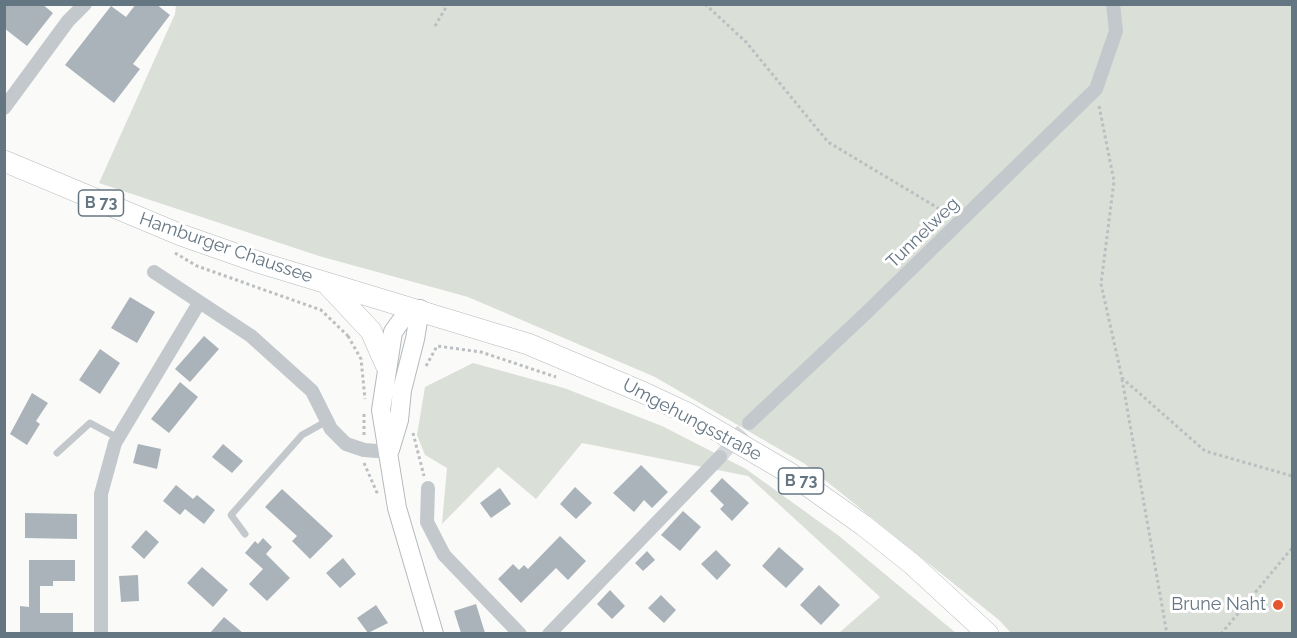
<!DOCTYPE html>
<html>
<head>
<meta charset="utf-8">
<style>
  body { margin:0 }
  #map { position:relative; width:1297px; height:638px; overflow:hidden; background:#fafaf8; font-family:Raleway,sans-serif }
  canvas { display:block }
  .frame { position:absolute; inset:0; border:6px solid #657683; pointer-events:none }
</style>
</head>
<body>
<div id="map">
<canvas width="1297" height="638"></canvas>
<div class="frame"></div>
</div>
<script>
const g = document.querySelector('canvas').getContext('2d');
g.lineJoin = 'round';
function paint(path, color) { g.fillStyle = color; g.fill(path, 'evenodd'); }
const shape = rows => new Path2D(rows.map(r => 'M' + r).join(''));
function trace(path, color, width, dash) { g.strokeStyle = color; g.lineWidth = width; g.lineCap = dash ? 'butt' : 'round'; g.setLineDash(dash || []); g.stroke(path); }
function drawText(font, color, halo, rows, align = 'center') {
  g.font = font + ' Raleway,sans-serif'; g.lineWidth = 6; g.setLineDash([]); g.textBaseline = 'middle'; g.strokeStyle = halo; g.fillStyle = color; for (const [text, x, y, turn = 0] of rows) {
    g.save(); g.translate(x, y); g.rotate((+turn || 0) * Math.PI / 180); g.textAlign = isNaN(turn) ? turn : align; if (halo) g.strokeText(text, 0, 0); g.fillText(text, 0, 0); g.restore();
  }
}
paint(shape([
  [176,5,1292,5,1292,633,1011,633,999,620,805,464,655,377,468,297,319,256,99,183,175,14],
  [473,363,564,388,662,426,746,469,839,536,956,633,839,633,880,597,748,476,582,443,536,499,498,467,442,524,447,468,425,455,417,435,425,387]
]), '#dadfd7');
paint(shape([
  [4,4,42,4,53,13,27,46,4,28],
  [136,4,156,4,170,15,133,64,140,69,114,103,65,65,111,6,126,17],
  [130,297,155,312,137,343,111,328],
  [204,336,219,349,190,382,175,369],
  [100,349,120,363,100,394,79,380],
  [180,382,198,397,169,433,151,419],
  [32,393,48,403,36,421,40,424,27,445,10,434],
  [138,444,161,449,157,469,133,463],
  [223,444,243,461,232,473,212,457],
  [641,465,668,492,652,508,644,500,634,512,613,493],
  [722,478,749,503,732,521,720,509,724,505,710,491],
  [176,485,193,499,197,495,215,510,204,524,185,509,180,515,163,501],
  [575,487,592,503,576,519,560,504],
  [500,488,511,504,491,518,480,503],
  [282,489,333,536,310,559,292,541,297,536,265,507],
  [683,511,701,527,680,551,661,535],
  [25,513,77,514,77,539,25,538],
  [146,530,159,542,144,559,131,547],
  [560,536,586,561,568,580,556,568,521,603,498,579,513,564,519,570,524,565,528,569],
  [263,538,272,547,266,554,290,578,267,601,249,584,263,569,245,553,255,541,258,544],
  [779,547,804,569,786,588,762,566],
  [716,550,731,565,717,580,701,564],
  [647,551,655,560,643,571,635,563],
  [343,558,356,574,340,588,326,573],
  [29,560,75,560,75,581,53,581,53,586,40,586,40,613,73,613,73,633,20,633,20,606,29,607],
  [202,567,228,590,213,607,187,583],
  [138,575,139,601,121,602,119,576],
  [819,585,840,605,821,625,800,605],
  [610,590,625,606,612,619,597,604],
  [661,595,676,610,664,623,648,608],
  [476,604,485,633,461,633,454,611],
  [376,605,388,623,368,633,357,618],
  [224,617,243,633,210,633]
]), '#aab3b9');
trace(shape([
  [720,457,749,423]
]), '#d5d9db', 14, [14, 7]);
const secondary = shape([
  [420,309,403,318,393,332,381,410,397,508,434,634],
  [390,450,399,420,402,390,415,339,420,309]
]);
const primary = shape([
  [4,161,181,235,261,263,528,344,642,392,689,414,791,474,863,525,912,564,988,634],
  [327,284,371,331,386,365]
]);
trace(secondary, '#b3babf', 20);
trace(primary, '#b5babe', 22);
trace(shape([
  [705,4,746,42,828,142,948,214],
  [435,26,448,4],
  [1099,106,1114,181,1101,284,1122,378,1205,451,1292,476],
  [175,253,197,266,321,310,348,336,351,335],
  [348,336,361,359,365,399],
  [426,366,437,346,481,352,556,377],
  [1122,379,1167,634],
  [413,433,424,476],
  [364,435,364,412],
  [364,463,378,495],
  [1221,634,1292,548]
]), '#bbbfc2', 3, [3, 3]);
trace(shape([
  [57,453,90,423,118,438],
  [245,534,231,515,302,435,327,421]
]), '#c3c8cc', 7);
trace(shape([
  [4,108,68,21,85,4],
  [154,272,251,336,312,391,331,429,346,444,364,450,390,452],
  [749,423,864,315,1096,89,1116,31,1113,4],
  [428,488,427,522,444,555,520,634],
  [101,634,101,494,115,443,199,303],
  [549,634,720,457]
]), '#c3c8cc', 14);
trace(secondary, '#fff', 18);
trace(primary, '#fff', 21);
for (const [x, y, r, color] of [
  [1278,605,6,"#e4572e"]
]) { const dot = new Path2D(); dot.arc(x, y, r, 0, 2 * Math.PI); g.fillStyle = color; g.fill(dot); trace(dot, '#fff', 2); }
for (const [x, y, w] of [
  [101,203,45],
  [801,481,45]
]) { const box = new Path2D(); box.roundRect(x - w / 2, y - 13, w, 26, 4.5); g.fillStyle = '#fff'; g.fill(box); trace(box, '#657683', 1.5); }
drawText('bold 16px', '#657683', null, [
  ["B 73",101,203],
  ["B 73",801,481]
]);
drawText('18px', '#657683', '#fff', [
  ["Tunnelweg",923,233,-44],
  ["Hamburger Chaussee",226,248,19],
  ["Umgehungsstraße",692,420,28]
]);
drawText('18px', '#657683', '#fff', [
  ["Brune Naht",1266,605]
], 'right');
</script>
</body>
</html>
